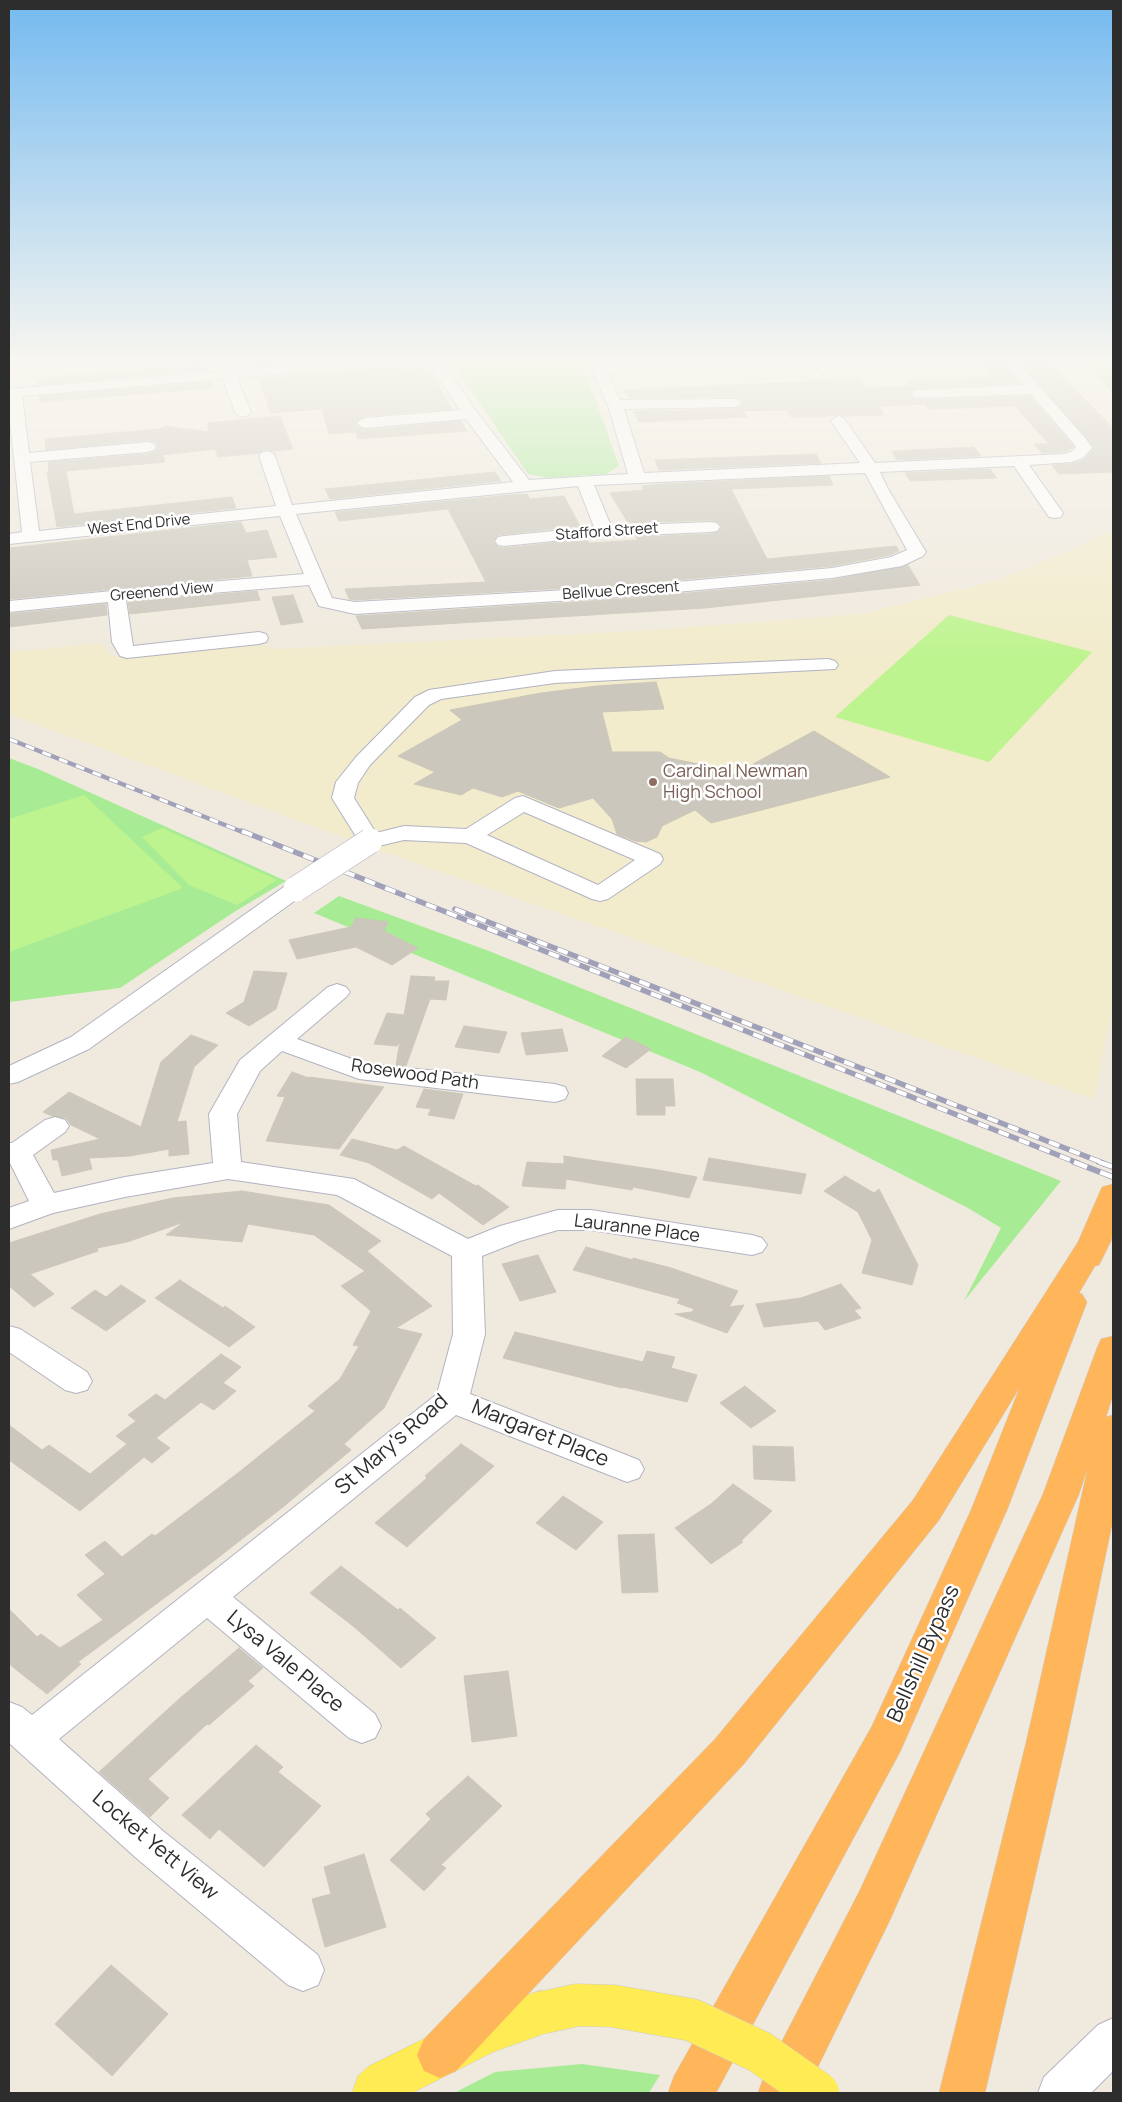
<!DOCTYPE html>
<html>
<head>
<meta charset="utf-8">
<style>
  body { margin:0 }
  #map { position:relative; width:1122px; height:2102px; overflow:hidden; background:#f0eade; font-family:Manrope,sans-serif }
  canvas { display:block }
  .frame { position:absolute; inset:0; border:10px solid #2d2d2d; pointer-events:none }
</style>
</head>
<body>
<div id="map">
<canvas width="1122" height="2102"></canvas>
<div class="frame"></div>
</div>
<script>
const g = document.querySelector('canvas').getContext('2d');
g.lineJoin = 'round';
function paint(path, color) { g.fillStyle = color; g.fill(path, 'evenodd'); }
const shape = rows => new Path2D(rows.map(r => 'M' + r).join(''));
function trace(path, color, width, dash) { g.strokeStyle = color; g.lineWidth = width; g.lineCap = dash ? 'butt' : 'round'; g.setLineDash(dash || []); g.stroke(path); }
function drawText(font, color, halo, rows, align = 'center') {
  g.font = font + ' Manrope,sans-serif'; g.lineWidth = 5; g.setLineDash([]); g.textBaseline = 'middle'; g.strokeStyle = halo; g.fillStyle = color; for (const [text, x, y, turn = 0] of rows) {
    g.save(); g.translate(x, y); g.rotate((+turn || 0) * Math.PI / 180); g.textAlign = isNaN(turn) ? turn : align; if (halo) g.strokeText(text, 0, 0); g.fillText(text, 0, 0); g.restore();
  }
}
paint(shape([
  [1113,530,1113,1003,1094,1099,375,849,9,714,9,652,102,643,111,657,254,642,273,649,621,632,861,614,998,580,1074,549]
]), '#f2ebcc');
paint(shape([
  [458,362,582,362,619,466,606,474,548,478,528,474,453,364],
  [1088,362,1113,362,1113,394],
  [9,758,38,769,286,881,234,912,120,988,9,1002],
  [339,896,489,951,1061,1181,964,1301,1001,1228,968,1208,700,1072,314,913],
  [582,2064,660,2075,649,2093,454,2093,495,2072]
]), '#a8eb95');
paint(shape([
  [949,615,1092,652,989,762,835,717],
  [84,795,183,888,9,952,9,819],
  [162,828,277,880,237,905,189,885,142,837]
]), '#bef490');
const building = shape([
  [253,362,312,362,254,366,253,362],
  [977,362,1002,362,1019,383,919,388,912,390,910,395,914,399,919,400,1030,396,1074,447,1064,452,1042,453,1034,444,1049,444,1015,406,929,409,925,404,879,406,884,415,844,416,838,414,834,416,791,417,787,410,743,411,747,417,639,422,634,411,734,409,741,407,743,402,739,398,734,397,629,398,625,390,859,379,866,388,911,386,907,380,991,377,977,362],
  [1020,362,1049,362,1113,428,1113,472,1059,474,1052,465,1072,464,1084,460,1094,447,1020,362],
  [205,364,207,370,37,385,37,379,205,364],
  [401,366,404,370,428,368,452,409,365,416,356,422,359,427,365,430,461,421,467,431,358,439,356,432,329,434,322,409,271,413,258,378,401,366],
  [211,382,213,388,40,402,39,396,211,382],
  [280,416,293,449,273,451,266,449,259,453,218,457,215,449,163,455,165,462,66,471,74,514,232,497,236,508,57,527,47,473,49,472,48,462,148,454,156,451,158,446,155,442,148,440,46,450,45,439,159,429,165,426,209,432,207,423,280,416],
  [974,447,981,456,897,460,892,451,974,447],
  [816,454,821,463,659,470,655,460,816,454],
  [990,469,997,478,910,481,905,473,990,469],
  [495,472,501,481,330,499,325,489,495,472],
  [829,476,833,485,731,489,767,559,896,546,899,551,890,555,832,566,621,585,355,600,349,599,345,589,486,582,448,509,339,521,335,512,510,495,527,494,530,499,564,496,580,526,498,535,494,542,498,547,504,548,587,539,589,543,638,540,636,537,711,534,718,532,722,527,718,522,711,520,628,523,610,493,644,490,642,486,665,484,829,476],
  [241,522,246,533,267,530,277,557,247,560,252,576,9,599,9,548,241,522],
  [908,565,920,585,705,608,362,629,356,616,621,599,832,580,908,565],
  [257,591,260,600,130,614,128,602,257,591],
  [293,595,303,622,281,625,272,597,293,595],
  [106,604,107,615,9,627,9,614,106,604],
  [656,682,664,709,602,712,612,752,660,752,669,758,698,764,733,775,814,731,890,777,711,823,695,810,662,826,657,837,646,842,635,841,617,834,612,819,593,798,559,808,518,791,502,797,473,788,461,795,414,784,435,772,398,756,462,720,450,710,541,693,597,686,656,682],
  [356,918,388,922,384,931,418,948,392,965,356,947,297,959,289,940,351,927,356,918],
  [254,971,287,973,276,1009,249,1026,226,1013,244,1002,254,971],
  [411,976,435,977,434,981,449,981,446,1000,430,999,406,1066,396,1065,400,1041,397,1046,374,1044,387,1013,404,1015,411,976],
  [464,1026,507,1032,499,1053,455,1047,464,1026],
  [562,1029,568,1051,526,1055,521,1033,562,1029],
  [191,1035,218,1045,194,1067,177,1122,186,1121,189,1154,169,1156,169,1149,130,1156,89,1158,92,1169,62,1176,58,1160,53,1160,51,1150,100,1139,71,1125,66,1118,52,1116,43,1112,69,1092,141,1127,161,1062,191,1035],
  [626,1037,651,1049,626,1068,602,1056,626,1037],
  [292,1072,309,1078,309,1077,384,1087,339,1149,266,1141,285,1097,277,1096,292,1072],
  [636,1079,673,1079,675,1106,665,1106,665,1115,637,1115,636,1079],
  [424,1089,463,1094,454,1119,428,1115,431,1109,416,1107,424,1089],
  [352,1139,397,1150,404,1146,476,1186,478,1185,509,1207,483,1225,439,1193,432,1199,369,1163,340,1155,352,1139],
  [564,1156,658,1170,697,1177,689,1198,633,1187,632,1190,566,1179,565,1189,522,1186,527,1162,564,1164,564,1156],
  [709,1158,806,1174,801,1194,703,1180,709,1158],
  [845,1176,874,1193,879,1189,918,1265,912,1285,862,1273,872,1240,858,1212,824,1191,845,1176],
  [242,1191,329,1205,381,1241,367,1251,432,1306,396,1328,422,1334,384,1408,344,1444,351,1450,283,1507,206,1567,78,1662,81,1664,47,1694,9,1664,9,1609,37,1637,41,1634,60,1648,103,1620,77,1595,105,1574,85,1555,105,1541,122,1557,152,1534,155,1536,238,1473,315,1411,308,1406,340,1379,359,1346,353,1345,371,1311,341,1286,365,1271,314,1235,248,1224,242,1242,166,1235,184,1222,127,1242,97,1248,98,1251,30,1274,54,1294,34,1307,9,1286,9,1243,100,1214,173,1198,242,1191],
  [586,1247,633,1260,633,1258,671,1268,738,1291,729,1307,744,1305,727,1333,675,1314,692,1312,694,1309,677,1303,680,1299,573,1270,586,1247],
  [538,1255,556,1292,520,1301,502,1264,538,1255],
  [180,1280,223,1308,225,1306,255,1327,229,1347,155,1298,180,1280],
  [841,1284,861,1308,854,1310,861,1318,825,1330,818,1321,764,1327,756,1304,801,1298,841,1284],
  [121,1285,146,1301,106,1331,71,1308,95,1290,106,1297,121,1285],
  [515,1332,643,1362,647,1351,675,1357,671,1368,697,1375,687,1402,623,1387,622,1388,503,1358,515,1332],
  [221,1354,241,1367,223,1383,236,1391,214,1410,201,1402,156,1438,170,1448,152,1463,144,1457,80,1511,9,1460,9,1425,42,1450,49,1445,90,1474,127,1444,116,1436,136,1421,128,1415,156,1394,165,1400,221,1354],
  [745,1386,776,1411,751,1428,720,1403,745,1386],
  [461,1444,494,1466,407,1547,375,1523,427,1478,425,1476,461,1444],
  [753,1446,793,1447,795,1481,754,1479,753,1446],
  [733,1484,772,1511,741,1541,743,1542,711,1564,675,1528,711,1504,733,1484],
  [563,1496,603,1522,576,1550,536,1523,563,1496],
  [654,1534,658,1592,622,1593,618,1535,654,1534],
  [341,1566,398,1610,400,1608,436,1638,401,1668,353,1626,310,1593,341,1566],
  [239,1648,263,1668,248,1681,254,1686,209,1725,207,1724,148,1779,169,1798,150,1817,99,1772,179,1699,239,1648],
  [508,1671,517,1736,472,1742,464,1676,508,1671],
  [256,1745,283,1767,278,1772,321,1806,264,1867,219,1829,210,1839,182,1815,256,1745],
  [468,1776,502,1806,441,1865,446,1868,424,1891,390,1860,431,1819,426,1814,468,1776],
  [364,1854,386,1927,325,1947,312,1899,331,1894,324,1867,364,1854],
  [111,1965,168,2014,112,2076,55,2024,111,1965]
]);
paint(building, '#cbc7bd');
trace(building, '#ccc7b7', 1);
const minor = shape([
  [329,362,381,362,379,365,374,366,237,378,251,412,248,415,243,417,238,415,235,412,223,379,22,396,29,453,148,442,154,444,156,447,154,450,148,452,30,462,39,531,276,506,259,456,261,453,267,451,273,453,275,456,292,505,513,482,466,419,365,428,360,426,357,423,360,420,365,418,460,410,428,362,442,362,476,411,529,480,628,474,608,405,588,362,602,362,620,400,734,399,739,400,741,403,739,406,734,407,624,409,644,473,860,463,831,421,834,418,839,416,844,418,875,463,1064,454,1071,452,1076,447,1074,444,1031,394,919,398,914,397,912,394,914,391,919,390,1023,385,1004,362,1018,362,1086,439,1092,448,1083,458,1072,462,1029,465,1063,513,1061,517,1055,518,1049,517,1014,466,880,472,888,489,926,552,923,556,902,566,832,578,621,597,355,614,319,606,309,585,126,600,133,646,259,632,266,634,268,638,266,642,259,644,127,658,120,656,112,642,108,602,9,612,9,601,174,585,304,574,280,516,9,544,9,534,22,532,9,412,9,389,329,362],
  [865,473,907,550,891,557,832,568,621,587,355,602,332,598,296,514,578,486,594,527,504,536,498,537,495,541,498,545,504,546,592,537,711,532,717,531,720,527,717,523,711,522,611,526,594,485,865,473],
  [798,362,812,362,821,376,819,379,809,379,798,362],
  [828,659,835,661,838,665,835,669,555,683,441,699,429,705,370,765,358,783,354,798,376,833,404,826,466,829,515,798,523,796,660,854,663,859,660,864,608,899,600,901,592,899,466,843,404,840,370,848,362,846,332,798,336,782,356,757,415,697,429,690,555,671,828,659],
  [524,812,635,860,598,885,487,835,524,812],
  [296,882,304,884,308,889,304,894,89,1049,18,1082,9,1084,9,1066,71,1037,288,884,296,882],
  [337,984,346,987,350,992,346,997,297,1039,363,1063,555,1084,565,1087,568,1093,565,1099,555,1102,359,1079,282,1051,260,1071,237,1114,241,1162,354,1179,468,1239,500,1226,558,1210,591,1210,752,1235,762,1238,767,1245,762,1252,752,1255,591,1230,558,1230,520,1241,482,1256,485,1334,470,1394,639,1460,644,1469,639,1478,627,1482,456,1415,233,1597,375,1714,381,1726,375,1738,362,1743,349,1738,207,1618,59,1739,163,1831,318,1955,324,1970,318,1985,303,1991,288,1985,135,1857,9,1743,9,1702,22,1707,32,1715,437,1394,453,1334,452,1256,337,1195,228,1179,125,1197,53,1213,9,1229,9,1208,29,1201,9,1161,9,1143,12,1143,45,1120,55,1117,65,1120,69,1126,65,1132,33,1155,54,1193,125,1177,213,1163,209,1114,240,1060,328,987,337,984],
  [9,1326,20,1329,87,1372,92,1381,87,1390,76,1393,65,1390,9,1352,9,1326],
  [1113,2018,1113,2071,1091,2093,1038,2093,1044,2077,1098,2025,1113,2018]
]);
const major = shape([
  [541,1990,557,1997,564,2013,557,2029,493,2052,412,2093,352,2093,358,2076,369,2066,468,2017,541,1990]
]);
const highway = shape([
  [1113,1184,1113,1232,1111,1241,1099,1265,1095,1266,1079,1293,1082,1294,1087,1302,1007,1510,900,1752,716,2093,668,2093,674,2076,872,1726,971,1510,1020,1387,939,1520,743,1765,456,2071,440,2078,424,2071,417,2055,424,2039,715,1739,913,1500,1078,1242,1102,1187,1113,1184],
  [1113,1336,1113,1395,1106,1417,1113,1415,1113,1520,1066,1743,985,2093,939,2093,1026,1743,1088,1467,1079,1494,890,1920,805,2093,758,2093,764,2076,860,1890,1043,1494,1097,1348,1101,1339,1113,1336]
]);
trace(minor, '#b2b3c2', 2);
trace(major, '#cdcdcd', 1);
trace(highway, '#cdcdcd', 1);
paint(minor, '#fff');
paint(major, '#ffeb54');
paint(highway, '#ffb55a');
const railFar2 = shape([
  [9,739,245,833]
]);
const railFar1 = shape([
  [242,831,1078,1163],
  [455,909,1103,1163]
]);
const rail = shape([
  [1074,1162,1113,1177],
  [1099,1162,1113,1167]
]);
trace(railFar2, '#a0a0b9', 4.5);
trace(railFar1, '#a0a0b9', 5.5);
trace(rail, '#a0a0b9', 6);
trace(railFar2, '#fff', 3, [9]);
trace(railFar1, '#fff', 4, [11]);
trace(rail, '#fff', 4.5, [14]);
const minorBridge = shape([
  [296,889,370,841]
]);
const majorBridge = shape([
  [541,2013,577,2005,613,2006,692,2020,760,2052,818,2093]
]);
trace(minorBridge, '#b2b3c2', 26, []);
trace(majorBridge, '#cdcdcd', 43, []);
trace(minorBridge, '#fff', 25);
trace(majorBridge, '#ffeb54', 42);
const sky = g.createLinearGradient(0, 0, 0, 656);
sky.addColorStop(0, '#74baf0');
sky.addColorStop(0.55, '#f8f6f0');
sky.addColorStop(1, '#f8f6f000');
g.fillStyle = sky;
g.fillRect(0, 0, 1122, 656);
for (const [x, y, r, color] of [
  [653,782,5,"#8d6e63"]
]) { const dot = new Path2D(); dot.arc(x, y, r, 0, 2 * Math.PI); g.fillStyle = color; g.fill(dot); trace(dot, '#fff', 2); }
drawText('15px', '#2d2d2d', '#fff', [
  ["West End Drive",139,525,-6],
  ["Stafford Street",607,532,-4],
  ["Bellvue Crescent",621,591,-4],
  ["Greenend View",162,592,-5]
]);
drawText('18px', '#785e54', '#fff', [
  ["Cardinal Newman",663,772],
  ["High School",663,793]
], 'left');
drawText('18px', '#2d2d2d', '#fff', [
  ["Rosewood Path",415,1075,8],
  ["Lauranne Place",637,1229,7]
]);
drawText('21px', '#2d2d2d', '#fff', [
  ["Margaret Place",540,1434,22],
  ["St Mary's Road",392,1445,-41],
  ["Bellshill Bypass",924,1654,-66],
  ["Lysa Vale Place",285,1662,40],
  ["Locket Yett View",155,1846,40]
]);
</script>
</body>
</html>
